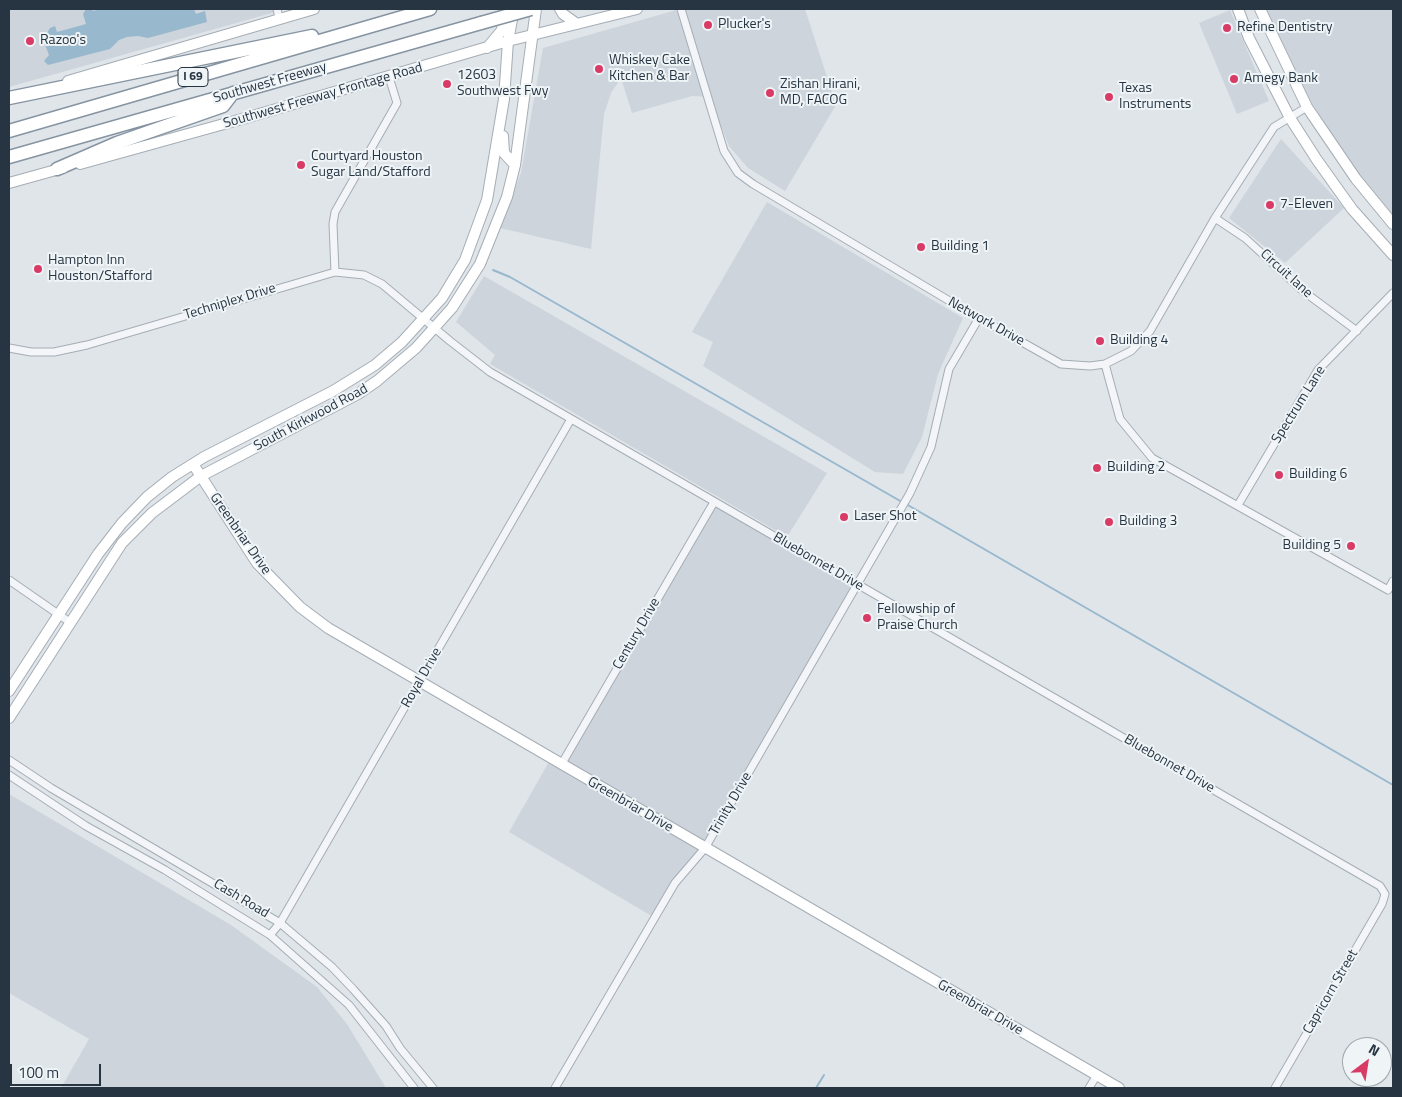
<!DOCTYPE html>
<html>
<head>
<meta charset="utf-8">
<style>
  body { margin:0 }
  #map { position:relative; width:1402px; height:1097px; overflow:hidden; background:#e0e5ea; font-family:"Titillium Web",sans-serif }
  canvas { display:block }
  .frame { position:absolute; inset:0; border:10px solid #273543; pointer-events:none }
  .north { position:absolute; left:1342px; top:1037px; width:50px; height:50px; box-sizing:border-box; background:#eff4f7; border:1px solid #9fa8af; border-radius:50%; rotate:31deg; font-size:14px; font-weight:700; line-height:20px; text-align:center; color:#273543 }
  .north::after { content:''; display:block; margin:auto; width:18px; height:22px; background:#d93b67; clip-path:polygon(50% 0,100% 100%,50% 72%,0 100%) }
  .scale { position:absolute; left:10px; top:1064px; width:91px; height:22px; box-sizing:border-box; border:2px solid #273543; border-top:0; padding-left:6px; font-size:15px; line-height:18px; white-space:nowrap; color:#273543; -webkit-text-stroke:4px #eff4f7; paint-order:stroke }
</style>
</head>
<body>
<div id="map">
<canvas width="1402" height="1097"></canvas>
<div class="frame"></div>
<div class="north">N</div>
<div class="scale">100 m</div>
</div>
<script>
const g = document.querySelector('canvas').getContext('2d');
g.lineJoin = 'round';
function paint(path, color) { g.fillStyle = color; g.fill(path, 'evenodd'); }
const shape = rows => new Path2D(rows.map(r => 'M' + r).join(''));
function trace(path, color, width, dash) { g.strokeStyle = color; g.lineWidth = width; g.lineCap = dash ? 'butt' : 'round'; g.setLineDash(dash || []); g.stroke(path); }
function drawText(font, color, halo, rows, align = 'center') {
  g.font = font + ' "Titillium Web",sans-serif'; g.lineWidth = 4; g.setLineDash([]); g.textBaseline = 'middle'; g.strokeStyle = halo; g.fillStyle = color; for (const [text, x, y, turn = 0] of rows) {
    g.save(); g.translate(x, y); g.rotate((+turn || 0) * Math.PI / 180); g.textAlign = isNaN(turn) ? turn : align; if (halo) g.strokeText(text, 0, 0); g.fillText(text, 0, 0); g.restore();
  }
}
paint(shape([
  [9,9,286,9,9,87],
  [680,9,805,9,836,105,785,191,748,168,729,146,710,97,692,96,632,113,621,78,611,93,604,114,591,249,500,228,521,173,543,48],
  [1266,9,1393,9,1393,219,1353,168,1306,93],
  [1230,10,1269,101,1237,114,1199,23],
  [1281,139,1344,208,1285,263,1229,218],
  [767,202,963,318,938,374,922,437,903,474,875,472,703,366,713,342,692,332],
  [484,276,827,473,787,537,490,364,495,355,456,322],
  [714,502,858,584,705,848,683,873,655,918,509,832,550,760,560,765],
  [9,794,231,925,317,987,347,1024,386,1088,61,1088,89,1039,9,993]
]), '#cdd4dc');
paint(shape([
  [86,9,92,9,93,11,102,9,194,9,196,14,205,11,207,22,148,38,138,36,127,37,119,40,110,49,48,65,44,61,49,55,43,39,50,28,55,26,57,32,86,24,83,14]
]), '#98b8cd');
trace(shape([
  [493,270,510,277,902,502],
  [906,504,1393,785],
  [816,1088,824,1075]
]), '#98b8cd', 2);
const street = shape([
  [277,9,279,18],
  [681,9,724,151,738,173,753,184,958,306,1061,364,1090,366,1105,364,1131,351,1150,331,1215,218,1274,127,1307,107],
  [1215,218,1245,238,1303,291,1357,331],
  [335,272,333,224,335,212,397,103,389,77],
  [9,348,31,352,54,352,87,345,335,272,364,275,382,284,450,341,490,372,1380,886,1385,894,1382,904,1275,1088],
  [1105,364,1120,419,1152,458,1388,590,1393,581],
  [1238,505,1318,370,1393,293],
  [9,580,71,623],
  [9,760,51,788,280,923,332,967,353,989,386,1026,400,1048,433,1088],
  [561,765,714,502],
  [9,775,86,826,165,870,270,935,349,1005,414,1088],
  [270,935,280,923,571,419],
  [555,1088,675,883,705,848,910,493,931,447,949,369,979,318],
  [1089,1088,1097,1075]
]);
const secondary = shape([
  [560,9,563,14,577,24],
  [1238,9,1249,38,1290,118,1317,160,1352,209,1393,255],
  [1260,9,1307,107,1356,179,1393,224],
  [487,48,502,30,505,9],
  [68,81,314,9],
  [503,136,504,153,515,165],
  [80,164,249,117,508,41,637,9],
  [9,183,63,168],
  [193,464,257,563,300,607,328,628,1119,1088],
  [9,691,98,554,122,523,147,497,172,477,204,457,333,391,375,365,402,342,442,298,465,260,487,200,504,99,508,41,514,9],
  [9,718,122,543,152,513,201,476,358,394,377,381,416,348,452,308,480,264,507,197,515,165,536,9]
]);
const highway = shape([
  [9,98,312,36],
  [9,131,430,9],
  [9,157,481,23],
  [57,169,117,143,223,106,233,93]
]);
trace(street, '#a5adb5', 9);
trace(secondary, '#a5adb5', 12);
trace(highway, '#8694a2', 15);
trace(street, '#f3f5f8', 7);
trace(secondary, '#fff', 10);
trace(highway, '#fff', 12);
const highwayBridge = shape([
  [481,23,531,9]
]);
trace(highwayBridge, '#8694a2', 15, []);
trace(highwayBridge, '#fff', 12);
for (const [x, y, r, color] of [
  [708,25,5,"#d93b67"],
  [1227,28,5,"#d93b67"],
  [30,41,5,"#d93b67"],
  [599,69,5,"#d93b67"],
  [1234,79,5,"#d93b67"],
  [447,84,5,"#d93b67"],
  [770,93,5,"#d93b67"],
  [1109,97,5,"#d93b67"],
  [301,165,5,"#d93b67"],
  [1270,205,5,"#d93b67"],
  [921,247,5,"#d93b67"],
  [38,269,5,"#d93b67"],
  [1100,341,5,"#d93b67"],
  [1097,468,5,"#d93b67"],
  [1279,475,5,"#d93b67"],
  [844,517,5,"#d93b67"],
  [1109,522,5,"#d93b67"],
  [1351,546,5,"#d93b67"],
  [867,618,5,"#d93b67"]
]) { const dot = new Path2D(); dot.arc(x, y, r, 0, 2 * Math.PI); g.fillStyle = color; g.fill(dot); trace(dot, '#eff4f7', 2); }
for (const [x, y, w] of [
  [193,77,30]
]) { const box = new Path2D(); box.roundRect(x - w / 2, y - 9.5, w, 19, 4); g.fillStyle = '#eff4f7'; g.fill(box); trace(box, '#273543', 1); }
drawText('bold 12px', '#273543', null, [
  ["I 69",193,77]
]);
drawText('14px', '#273543', '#eff4f7', [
  ["Plucker's",718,25],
  ["Refine Dentistry",1237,28],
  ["Razoo's",40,41],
  ["Whiskey Cake",609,61],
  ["Kitchen & Bar",609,77],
  ["12603",457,76],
  ["Southwest Fwy",457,92],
  ["Amegy Bank",1244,79],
  ["Zishan Hirani,",780,85],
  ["MD, FACOG",780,101],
  ["Texas",1119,89],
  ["Instruments",1119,105],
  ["Courtyard Houston",311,157],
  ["Sugar Land/Stafford",311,173],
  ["7-Eleven",1280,205],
  ["Building 1",931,247],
  ["Hampton Inn",48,261],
  ["Houston/Stafford",48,277],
  ["Building 4",1110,341],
  ["Building 2",1107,468],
  ["Building 6",1289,475],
  ["Laser Shot",854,517],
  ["Building 3",1119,522],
  ["Building 5",1341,546,"right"],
  ["Fellowship of",877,610],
  ["Praise Church",877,626]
], 'left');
drawText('14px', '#273543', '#eff4f7', [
  ["Southwest Freeway",270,83,-16],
  ["Southwest Freeway Frontage Road",323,96,-16],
  ["Circuit lane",1286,274,42],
  ["Techniplex Drive",230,302,-17],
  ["Network Drive",986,322,29],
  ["Spectrum Lane",1299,405,-58],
  ["South Kirkwood Road",311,418,-28],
  ["Greenbriar Drive",240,534,55],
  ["Bluebonnet Drive",818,562,30],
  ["Century Drive",637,634,-60],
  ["Royal Drive",422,678,-60],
  ["Bluebonnet Drive",1169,764,30],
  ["Trinity Drive",731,804,-60],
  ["Greenbriar Drive",630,805,30],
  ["Cash Road",241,899,31],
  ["Capricorn Street",1331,992,-60],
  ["Greenbriar Drive",980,1008,30]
]);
</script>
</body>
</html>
